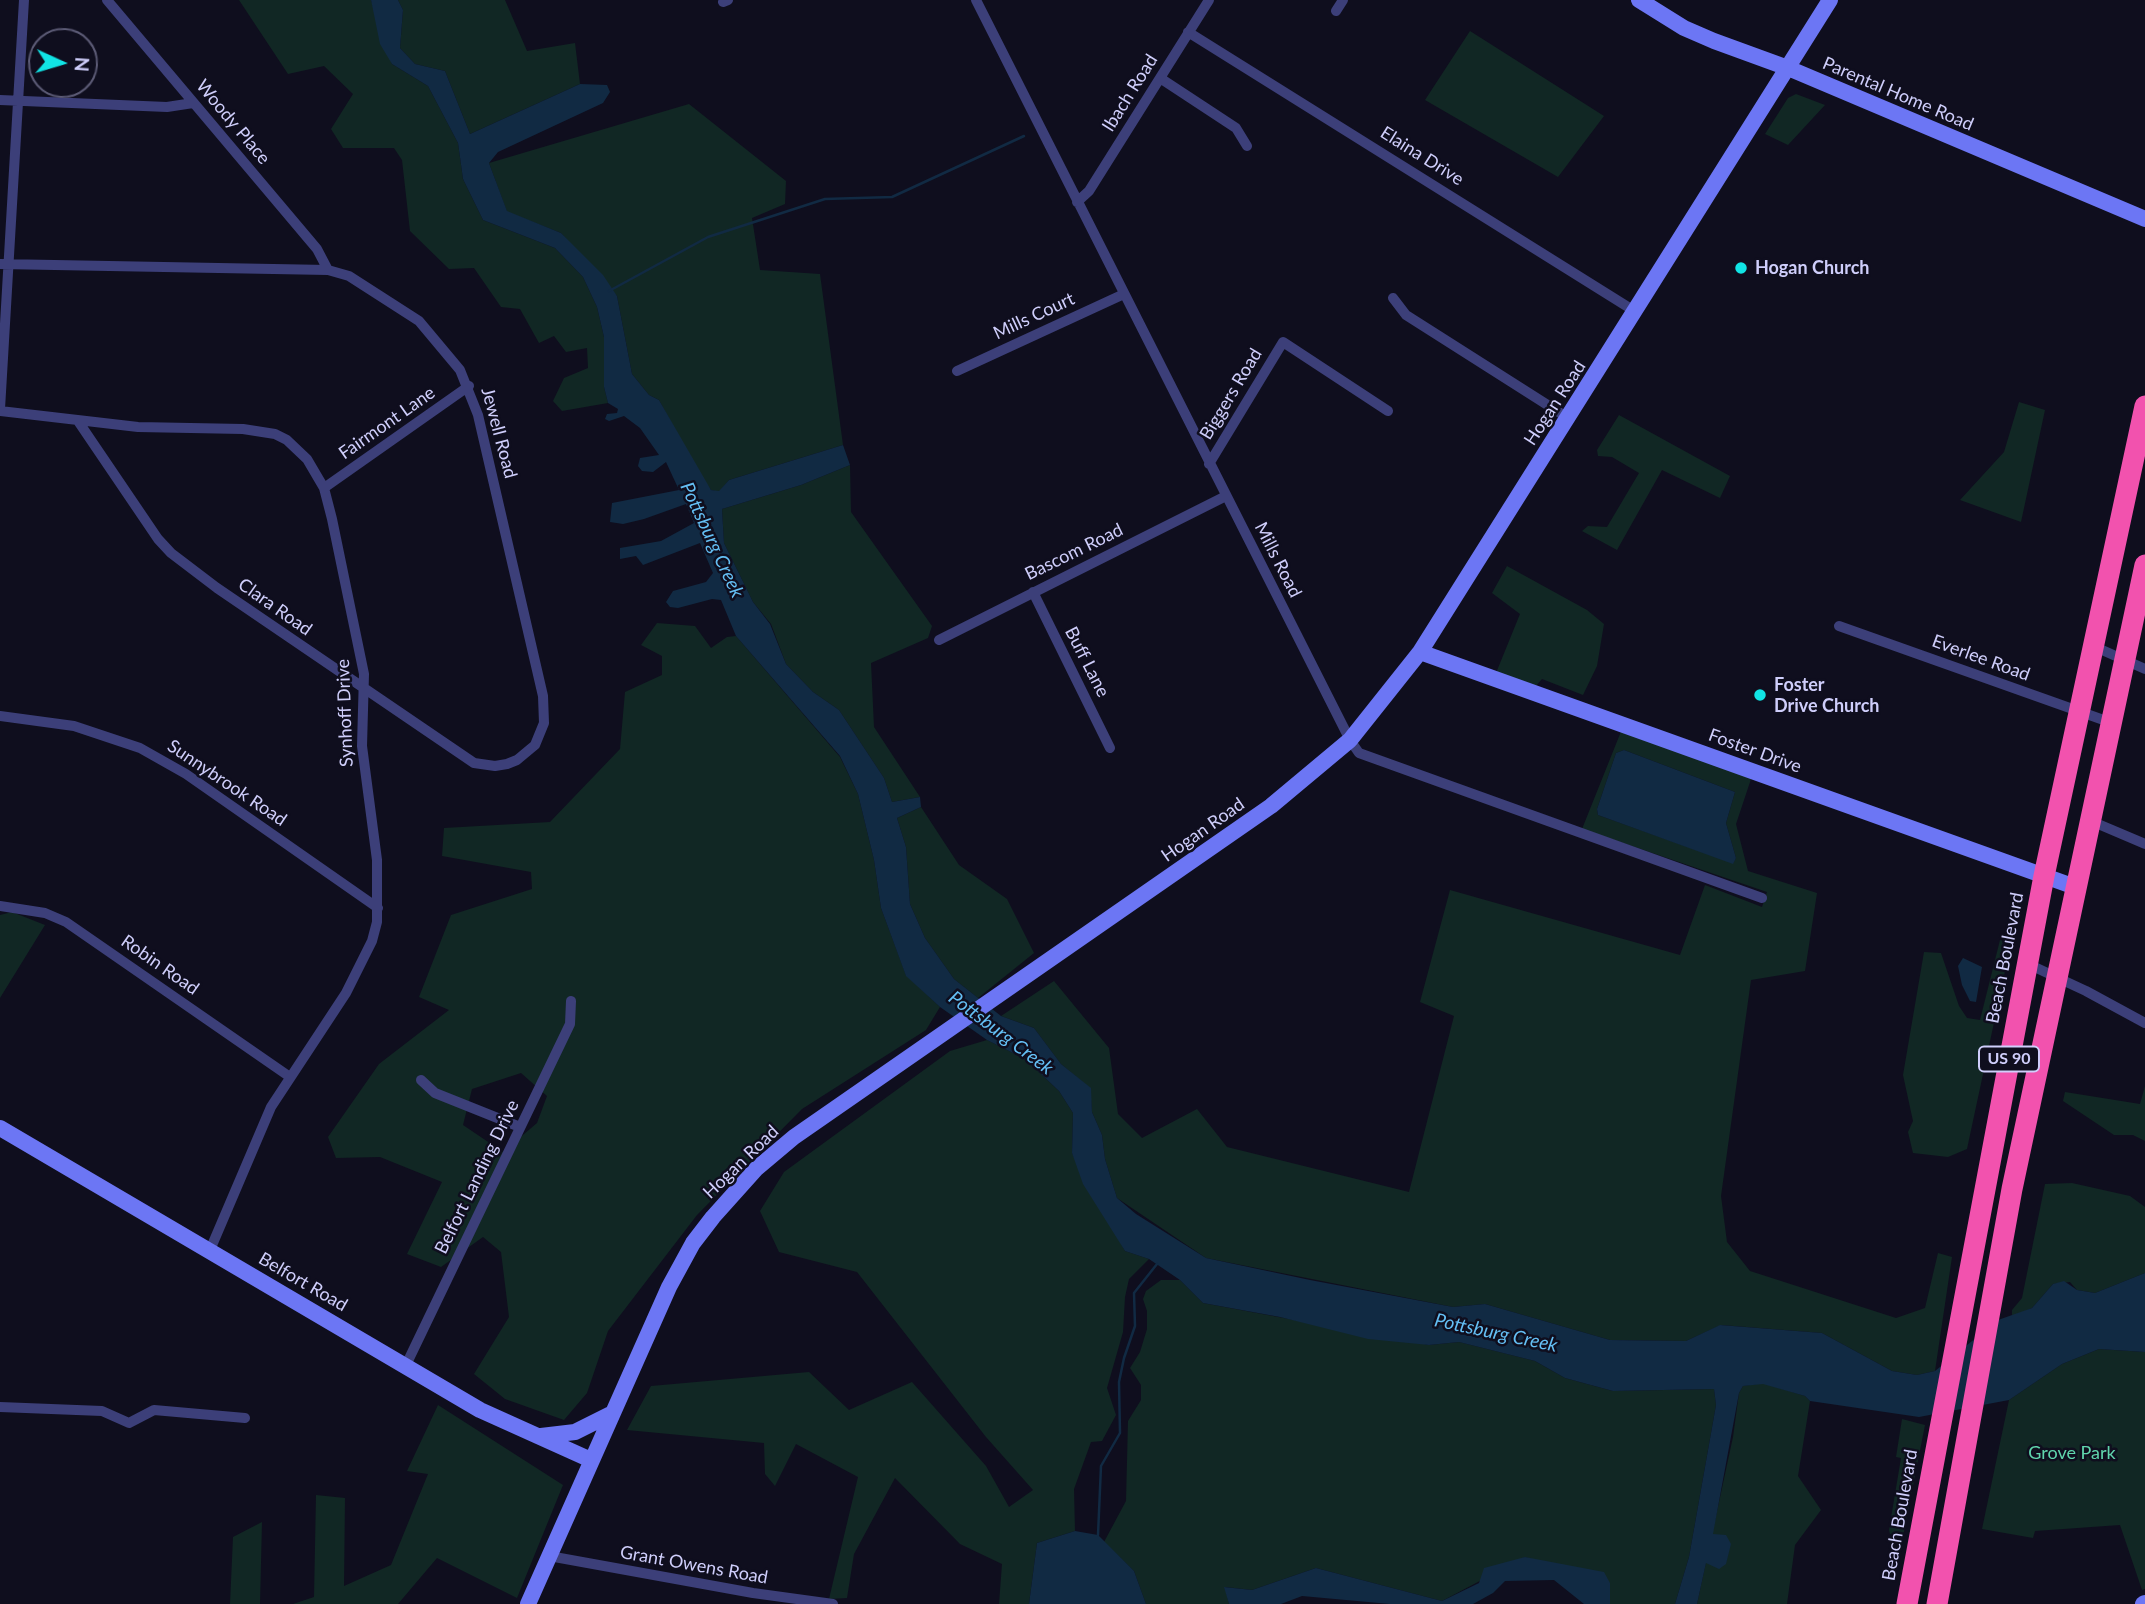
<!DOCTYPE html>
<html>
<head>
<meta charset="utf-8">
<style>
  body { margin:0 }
  #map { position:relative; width:2145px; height:1604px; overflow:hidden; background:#0f0e1e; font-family:Lato,sans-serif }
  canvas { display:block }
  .north { position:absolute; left:28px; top:28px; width:70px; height:70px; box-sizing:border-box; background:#0f0e1e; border:2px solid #5c5b76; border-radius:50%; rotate:94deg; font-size:19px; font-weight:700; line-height:28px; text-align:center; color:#cfcefb }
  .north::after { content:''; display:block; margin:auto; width:24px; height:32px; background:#11e4e5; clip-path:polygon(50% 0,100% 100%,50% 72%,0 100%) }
</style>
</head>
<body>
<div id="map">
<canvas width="2145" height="1604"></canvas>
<div class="north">N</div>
</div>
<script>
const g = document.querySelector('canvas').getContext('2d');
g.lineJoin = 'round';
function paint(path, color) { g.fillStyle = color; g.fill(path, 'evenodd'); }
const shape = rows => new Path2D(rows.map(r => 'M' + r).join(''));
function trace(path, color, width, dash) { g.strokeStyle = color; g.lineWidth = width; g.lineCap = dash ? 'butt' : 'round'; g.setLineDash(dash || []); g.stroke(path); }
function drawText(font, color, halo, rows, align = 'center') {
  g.font = font + ' Lato,sans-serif'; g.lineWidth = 5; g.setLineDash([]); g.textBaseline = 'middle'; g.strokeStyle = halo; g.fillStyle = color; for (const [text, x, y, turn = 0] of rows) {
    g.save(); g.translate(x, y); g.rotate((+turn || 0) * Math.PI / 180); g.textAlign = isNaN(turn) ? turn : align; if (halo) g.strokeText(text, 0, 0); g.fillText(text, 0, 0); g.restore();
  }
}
paint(shape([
  [239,0,371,0,392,64,428,86,458,143,463,179,483,220,555,248,583,277,597,307,604,337,604,387,608,403,562,411,553,401,564,378,588,368,587,348,566,352,554,336,539,343,520,309,501,307,474,268,449,269,410,231,402,160,394,148,343,148,331,129,353,94,324,66,288,74],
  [398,0,505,0,527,51,575,43,580,84,470,134,445,71,415,64,400,48,403,10],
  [1470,31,1604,116,1558,177,1425,100],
  [1796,94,1825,105,1788,145,1765,134,1788,98],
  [689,104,786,181,785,204,752,218,760,270,820,274,843,445,729,480,719,492,711,490,701,477,659,400,649,395,632,374,617,296,561,233,507,212,489,163],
  [2019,402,2045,410,2021,522,1960,500,2004,452],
  [1619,415,1730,476,1720,498,1662,470,1617,550,1582,531,1588,526,1607,527,1639,473,1612,457,1598,456,1597,450],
  [850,465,851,512,932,626,928,638,871,663,874,727,920,797,892,802,884,778,839,710,813,692,786,664,771,624,753,602,724,543,722,509,801,485],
  [1507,566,1587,610,1604,624,1597,666,1583,695,1542,679,1535,687,1496,673,1520,614,1492,593],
  [657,623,695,626,711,648,727,637,736,636,840,757,858,794,874,860,881,908,906,975,940,1007,926,1030,802,1109,697,1215,608,1331,587,1393,564,1420,505,1399,474,1374,509,1317,501,1252,483,1237,441,1267,407,1254,442,1182,380,1157,336,1158,328,1137,379,1064,449,1010,419,997,451,915,532,889,531,872,442,856,444,828,550,822,620,749,625,692,662,675,662,656,641,645],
  [521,1073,547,1096,537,1123,503,1152,463,1125,472,1089],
  [1622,729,1752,776,1736,824,1748,871,1817,893,1805,971,1751,980,1721,1196,1727,1242,1750,1271,1896,1318,1925,1308,1938,1253,1952,1257,1935,1371,1917,1375,1892,1371,1822,1333,1721,1325,1686,1341,1610,1340,1485,1304,1453,1307,1206,1258,1117,1198,1105,1159,1102,1135,1092,1112,1090,1088,1061,1064,1034,1028,1001,1016,1054,981,1109,1048,1118,1114,1142,1138,1197,1109,1227,1147,1409,1192,1454,1016,1420,1002,1450,890,1680,955,1705,885,1762,907,1767,892,1582,829],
  [1624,750,1735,792,1726,823,1736,858,1733,863,1598,815,1597,809,1616,753],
  [921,807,959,865,1007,899,1034,953,978,998,954,979,925,938,910,904,906,847,897,818],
  [12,912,45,925,0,998,0,915],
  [2000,940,2011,943,1967,1149,1948,1157,1913,1153,1908,1132,1913,1121,1903,1075,1924,952,1941,953,1959,1006,1967,1018,1980,1020],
  [987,1040,1025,1059,1059,1091,1073,1113,1072,1153,1125,1251,1149,1259,1129,1279,1125,1297,1123,1332,1107,1388,1116,1415,1102,1441,1091,1442,1074,1489,1075,1531,1037,1543,1029,1604,999,1604,1002,1564,960,1544,895,1478,854,1554,847,1598,829,1599,858,1477,796,1444,775,1486,765,1474,764,1443,627,1430,651,1386,809,1372,849,1410,912,1382,986,1466,1009,1507,1033,1490,986,1437,857,1272,779,1252,760,1211,784,1172,950,1051],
  [2145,1086,2145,1141,2133,1135,2114,1135,2063,1101,2065,1092,2140,1104],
  [2072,1183,2130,1196,2145,1207,2145,1273,2095,1293,2077,1290,2070,1282,2053,1284,2032,1308,2012,1317,2012,1310,2022,1298,2045,1184],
  [1161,1280,1180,1280,1203,1303,1429,1345,1459,1342,1535,1361,1565,1378,1613,1391,1714,1389,1716,1405,1689,1557,1675,1604,1610,1604,1609,1583,1525,1557,1442,1601,1316,1568,1252,1590,1225,1587,1229,1604,1146,1604,1134,1571,1104,1542,1126,1501,1128,1421,1141,1400,1141,1385,1130,1368,1140,1352,1147,1329,1147,1311,1143,1299,1146,1291],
  [2099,1349,2145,1352,2145,1589,2142,1590,2120,1525,2035,1531,2033,1538,1982,1529,2009,1400,2062,1364],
  [1763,1383,1805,1396,1810,1401,1798,1476,1821,1510,1795,1545,1787,1604,1697,1604,1733,1437,1739,1393,1743,1386],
  [438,1405,563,1485,517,1598,437,1558,398,1604,293,1604,314,1597,316,1495,345,1498,344,1586,391,1565,428,1474,407,1471],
  [1902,1419,1925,1425,1903,1537,1890,1534,1889,1530,1901,1458,1896,1457],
  [262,1522,260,1604,230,1604,233,1537]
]), '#112724');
paint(shape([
  [371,0,398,0,403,10,400,48,415,64,445,71,470,134,580,84,607,85,610,92,603,103,498,152,489,163,507,211,561,233,603,275,617,296,632,374,649,395,659,400,711,490,719,491,729,480,843,445,850,465,801,485,722,509,724,543,753,602,770,624,786,664,813,692,839,710,884,778,892,802,920,797,921,807,897,818,906,847,910,904,925,938,954,979,1001,1016,1034,1028,1061,1064,1091,1088,1092,1112,1102,1135,1105,1159,1117,1198,1136,1214,1206,1258,1310,1280,1453,1307,1485,1304,1610,1340,1686,1341,1720,1325,1822,1333,1892,1371,1917,1375,1935,1371,1998,1320,2032,1308,2053,1284,2064,1281,2077,1290,2095,1293,2145,1273,2145,1352,2099,1349,2062,1364,2009,1400,1919,1417,1810,1401,1805,1396,1763,1384,1743,1386,1739,1393,1713,1534,1726,1535,1731,1544,1726,1564,1719,1569,1706,1563,1697,1604,1675,1604,1689,1557,1716,1405,1714,1389,1613,1391,1565,1378,1535,1361,1459,1342,1429,1345,1368,1339,1280,1317,1203,1303,1180,1280,1149,1259,1125,1251,1083,1184,1072,1153,1073,1113,1059,1091,1025,1059,987,1040,940,1007,906,976,881,908,874,860,858,794,840,756,736,636,721,600,712,599,678,608,670,607,666,602,673,591,706,582,713,573,700,543,643,565,636,556,620,559,620,548,661,541,694,523,686,504,644,519,623,524,610,522,612,503,679,490,666,462,653,472,642,471,638,466,640,458,659,455,640,428,624,416,609,421,605,419,607,414,617,413,618,409,608,403,604,387,604,337,597,307,583,277,555,248,483,220,463,179,458,143,428,86,392,64,380,44],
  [1624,750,1735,792,1726,823,1736,858,1733,864,1598,815,1597,809,1616,753],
  [1963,958,1982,967,1976,1002,1970,1001,1962,985,1958,966],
  [1075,1531,1098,1535,1134,1571,1146,1604,1029,1604,1037,1543],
  [1525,1557,1604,1572,1610,1583,1610,1604,1584,1604,1554,1580,1505,1581,1493,1593,1473,1604,1390,1604,1302,1596,1281,1604,1229,1604,1224,1587,1252,1590,1316,1568,1442,1601,1479,1583,1484,1568]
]), '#112a43');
trace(shape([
  [609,291,708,237,825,199,892,197,1024,136],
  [1098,1535,1101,1466,1120,1433,1119,1382,1124,1358,1135,1326,1134,1293,1157,1264]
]), '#112a43', 2.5);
trace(shape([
  [107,0,317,249,328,270],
  [976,0,1350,740,1359,753,1762,898],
  [723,2,728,0],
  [1336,11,1343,0],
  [1188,32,1636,312],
  [1160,78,1236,128,1247,146],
  [0,100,167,107,193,103],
  [1077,202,1089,191,1209,0],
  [0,264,328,270,349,276,419,321,460,370,478,415,543,696,544,723,535,745,517,760,507,764,495,766,474,763,217,588,171,553,158,539,78,421],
  [1393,298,1406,315,1568,418],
  [957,371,1124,294],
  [0,409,24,0],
  [0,411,138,427,243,429,275,434,287,440,307,459,324,488,332,519,364,674,362,746,377,860,377,922,372,941,346,993,271,1107,210,1250],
  [1209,464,1283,342,1388,411],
  [324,488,469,386],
  [1033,592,1110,748],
  [1839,626,2112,723],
  [939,640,1226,496],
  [2093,646,2145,669],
  [0,716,74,726,140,748,186,774,378,908],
  [2091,821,2145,844],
  [0,906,45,913,66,922,290,1077],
  [2028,964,2086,991,2145,1023],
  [421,1080,435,1093,520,1127],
  [406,1365,570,1024,571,1001],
  [0,1407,102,1411,129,1423,154,1410,245,1418],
  [549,1556,753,1593,833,1604]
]), '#3c3f79', 10);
trace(shape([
  [1639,0,1684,28,1714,41,1788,68,2145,219],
  [1420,652,2078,888],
  [0,1128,480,1410,591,1460],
  [541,1436,575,1432,611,1414],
  [528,1604,669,1287,693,1243,713,1217,756,1169,794,1137,1271,806,1350,740,1420,652,1830,0],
  [2143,1604,2145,1603]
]), '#6c76f4', 16);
trace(shape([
  [1907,1604,2044,876,2145,406],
  [1937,1604,2012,1189,2145,565]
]), '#f252ae', 21);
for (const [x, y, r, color] of [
  [1741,268,7,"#11e4e5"],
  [1760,695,7,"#11e4e5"]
]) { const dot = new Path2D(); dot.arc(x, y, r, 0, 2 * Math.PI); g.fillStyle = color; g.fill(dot); trace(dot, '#0f0e1e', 2.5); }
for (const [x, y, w] of [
  [2009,1059,60]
]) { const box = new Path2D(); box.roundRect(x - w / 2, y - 12.5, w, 25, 5); g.fillStyle = '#0f0e1e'; g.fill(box); trace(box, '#cfcefb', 2); }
drawText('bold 16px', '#cfcefb', null, [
  ["US 90",2009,1059]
]);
drawText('18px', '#cfcefb', '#0f0e1e', [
  ["Ibach Road",1130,93,-58],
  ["Parental Home Road",1898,94,23],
  ["Woody Place",233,122,50],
  ["Elaina Drive",1422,156,32],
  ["Mills Court",1034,316,-25],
  ["Biggers Road",1231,394,-59],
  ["Hogan Road",1555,403,-57],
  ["Fairmont Lane",387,423,-35],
  ["Jewell Road",499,433,75],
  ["Bascom Road",1074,552,-26],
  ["Mills Road",1278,560,63],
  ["Clara Road",275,607,35],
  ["Everlee Road",1981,658,20],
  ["Buff Lane",1087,662,63],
  ["Synhoff Drive",345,713,-92],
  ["Foster Drive",1755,751,20],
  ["Sunnybrook Road",227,783,34],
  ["Hogan Road",1203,830,-35],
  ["Beach Boulevard",2005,958,-79],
  ["Robin Road",160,965,35],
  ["Hogan Road",741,1162,-44],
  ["Belfort Landing Drive",477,1177,-64],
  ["Belfort Road",303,1282,30],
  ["Beach Boulevard",1900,1515,-80],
  ["Grant Owens Road",694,1565,10]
]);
drawText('bold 18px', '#cfcefb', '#0f0e1e', [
  ["Hogan Church",1755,268],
  ["Foster",1774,685],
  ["Drive Church",1774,706]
], 'left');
drawText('18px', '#60d5ad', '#0f0e1e', [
  ["Grove Park",2072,1453]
]);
drawText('italic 19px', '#64bff4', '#0f0e1e', [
  ["Pottsburg Creek",712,540,65],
  ["Pottsburg Creek",1001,1033,37],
  ["Pottsburg Creek",1496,1333,12]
]);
</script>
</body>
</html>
